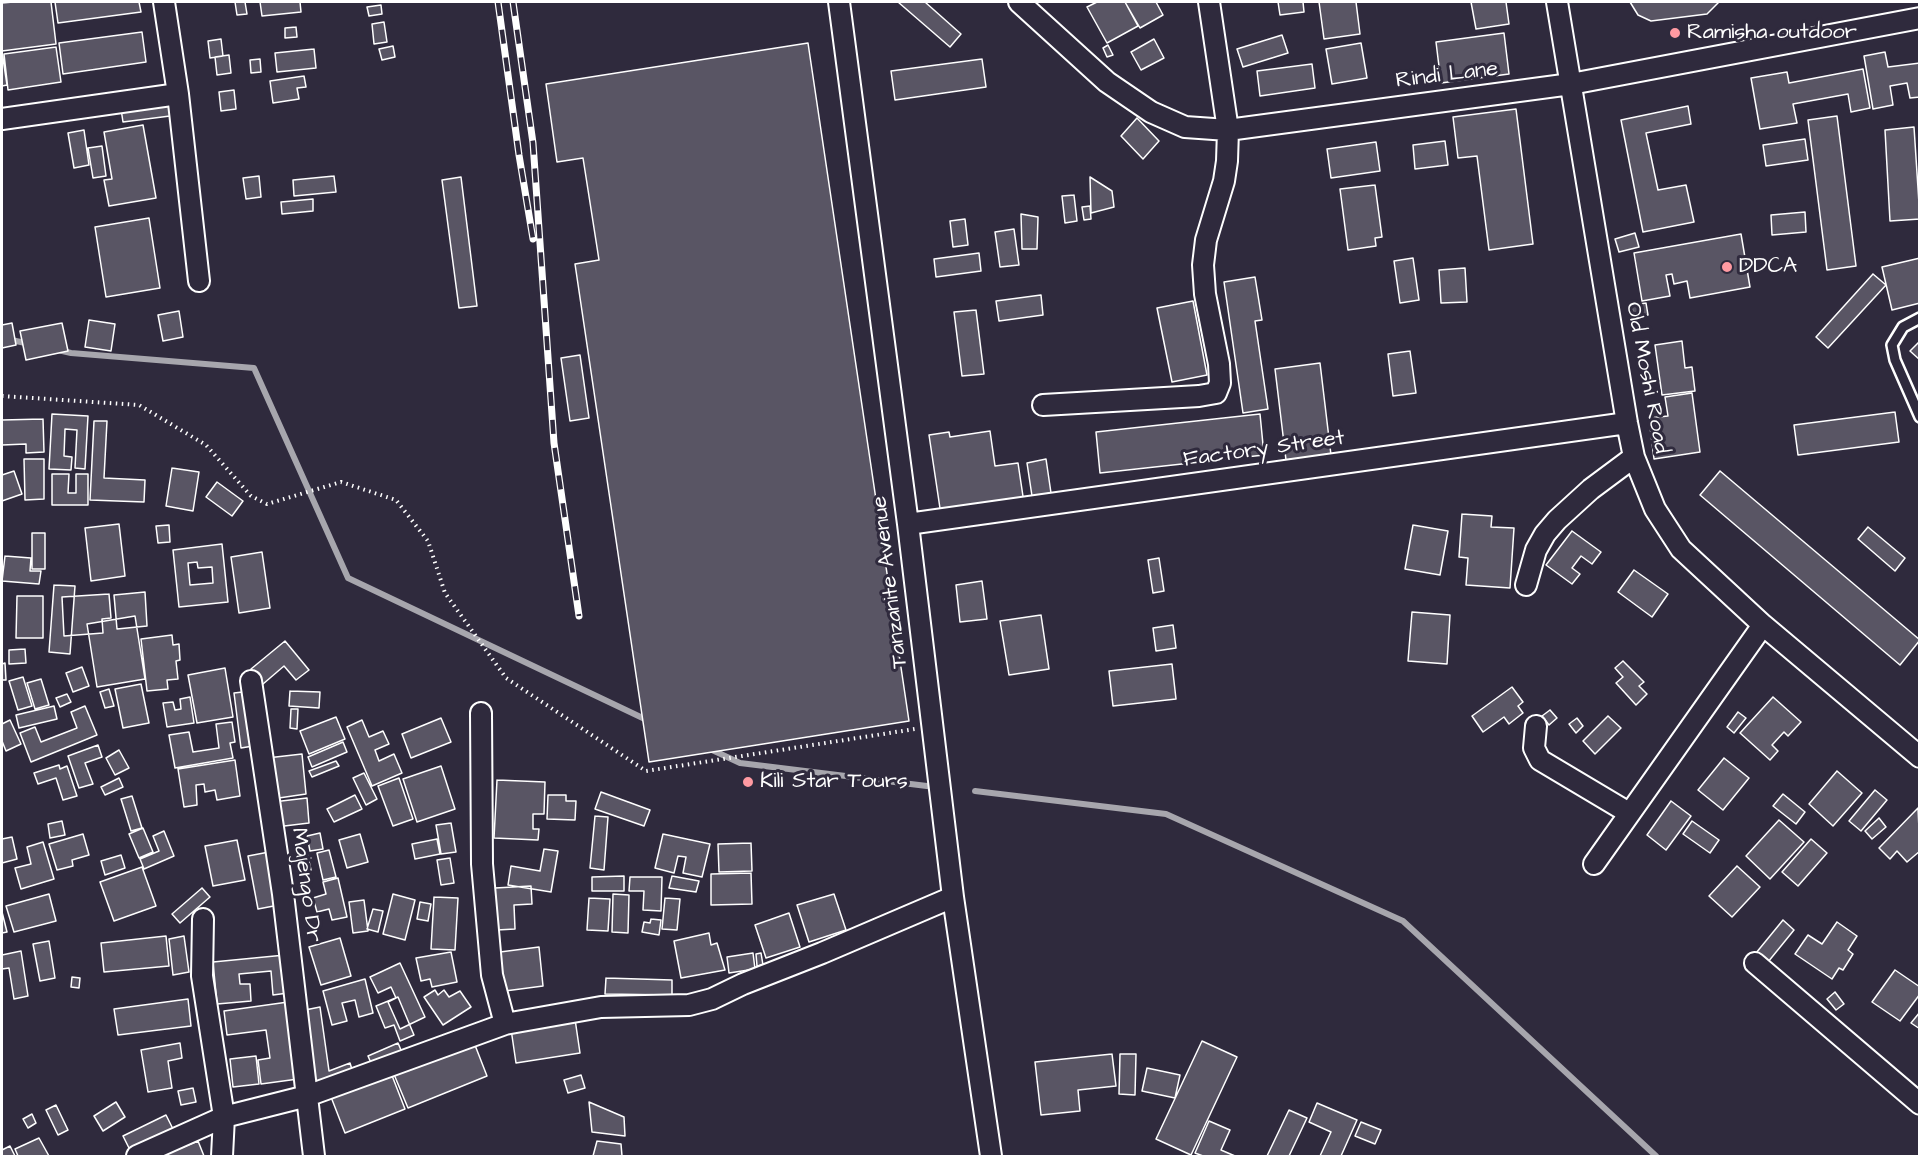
<!DOCTYPE html>
<html>
<head>
<meta charset="utf-8">
<style>
  body { margin:0 }
  #map { position:relative; width:1921px; height:1158px; overflow:hidden; background:#2f2a3d; font-family:"Architects Daughter",sans-serif }
  canvas { display:block }
  .frame { position:absolute; inset:0; border:3px solid #fff; pointer-events:none }
</style>
</head>
<body>
<div id="map">
<canvas width="1921" height="1158"></canvas>
<div class="frame"></div>
</div>
<script>
const g = document.querySelector('canvas').getContext('2d');
g.lineJoin = 'round';
const shape = rows => new Path2D(rows.map(r => 'M' + r).join(''));
function trace(path, color, width, dash) { g.strokeStyle = color; g.lineWidth = width; g.lineCap = dash ? 'butt' : 'round'; g.setLineDash(dash || []); g.stroke(path); }
function paint(path, color) { g.fillStyle = color; g.fill(path, 'evenodd'); }
function drawText(font, color, halo, rows, align = 'center') {
  g.font = font + ' "Architects Daughter",sans-serif'; g.lineWidth = 6; g.setLineDash([]); g.textBaseline = 'middle'; g.strokeStyle = halo; g.fillStyle = color; for (const [text, x, y, turn = 0] of rows) {
    g.save(); g.translate(x, y); g.rotate((+turn || 0) * Math.PI / 180); g.textAlign = isNaN(turn) ? turn : align; if (halo) g.strokeText(text, 0, 0); g.fillText(text, 0, 0); g.restore();
  }
}
trace(shape([
  [2,338,30,344],
  [58,350,71,353,254,368,348,578,649,721],
  [710,749,740,763,935,787],
  [975,791,1166,814,1403,921,1656,1156]
]), '#a7a6ad', 6);
const building = shape([
  [13,2,51,2,56,44,2,51,2,3,13,2],
  [55,2,139,2,141,12,58,23,55,2],
  [235,2,245,2,247,14,237,15,235,2],
  [260,2,300,2,301,12,262,16,260,2],
  [898,2,925,2,961,34,950,47,898,2],
  [1097,2,1125,2,1138,26,1107,43,1087,7,1097,2],
  [1125,2,1156,2,1163,15,1140,28,1125,2],
  [1278,2,1303,2,1304,12,1280,15,1278,2],
  [1319,2,1356,2,1360,34,1324,39,1319,2],
  [1471,2,1506,2,1509,24,1476,29,1471,2],
  [1630,2,1719,2,1707,14,1651,21,1638,15,1630,2],
  [381,5,382,14,369,16,367,7,381,5],
  [384,22,387,42,374,44,372,24,384,22],
  [296,27,297,37,285,38,285,28,296,27],
  [142,32,146,62,63,74,59,43,142,32],
  [1504,33,1509,74,1441,83,1436,42,1504,33],
  [1282,35,1288,53,1243,67,1237,49,1282,35],
  [221,39,223,56,210,58,208,41,221,39],
  [1154,39,1164,58,1141,70,1131,52,1154,39],
  [808,43,909,721,649,762,575,264,599,260,583,158,557,162,546,84,808,43],
  [1361,43,1367,78,1332,84,1326,49,1361,43],
  [1108,45,1113,55,1107,57,1103,48,1108,45],
  [393,46,395,57,382,60,379,49,393,46],
  [56,47,61,82,8,90,4,54,56,47],
  [314,49,316,68,277,72,275,53,314,49],
  [2,52,7,85,2,86,2,52],
  [1885,52,1888,67,1920,63,1920,97,1910,98,1907,83,1890,86,1893,105,1873,109,1864,56,1885,52],
  [229,55,231,73,217,75,215,57,229,55],
  [260,59,261,72,251,73,250,60,260,59],
  [982,59,986,87,895,100,891,71,982,59],
  [1312,64,1315,88,1260,96,1257,71,1312,64],
  [1863,69,1870,108,1851,112,1848,94,1793,104,1797,123,1760,129,1751,78,1787,72,1789,83,1863,69],
  [304,76,306,87,297,88,299,99,273,103,270,81,304,76],
  [234,90,236,109,221,111,219,92,234,90],
  [172,102,170,116,123,122,121,109,172,102],
  [1688,106,1691,124,1646,133,1658,190,1686,185,1694,222,1643,232,1621,120,1688,106],
  [1516,109,1533,244,1489,250,1477,156,1458,158,1453,117,1516,109],
  [1837,116,1856,266,1827,270,1808,120,1837,116],
  [1137,118,1159,141,1143,159,1121,136,1137,118],
  [143,125,156,198,109,206,104,180,112,179,104,132,143,125],
  [1914,127,1920,219,1890,221,1885,130,1914,127],
  [84,130,89,165,74,168,68,133,84,130],
  [1805,139,1808,160,1766,166,1763,145,1805,139],
  [1445,141,1448,165,1415,169,1413,145,1445,141],
  [1376,142,1380,171,1331,178,1327,149,1376,142],
  [102,146,106,176,93,178,88,148,102,146],
  [259,176,261,197,246,199,243,178,259,176],
  [334,176,336,192,294,196,293,180,334,176],
  [461,177,477,306,459,308,442,180,461,177],
  [1090,177,1112,191,1114,207,1091,213,1090,177],
  [1375,185,1382,237,1375,238,1376,246,1348,250,1340,189,1375,185],
  [1074,195,1077,221,1065,223,1062,196,1074,195],
  [313,199,313,211,282,214,281,202,313,199],
  [1090,206,1091,219,1084,220,1082,207,1090,206],
  [1805,212,1806,232,1772,235,1771,215,1805,212],
  [1021,214,1038,217,1037,249,1022,249,1021,214],
  [149,218,160,288,106,297,95,227,149,218],
  [965,219,968,245,953,247,950,221,965,219],
  [1014,229,1019,265,1000,267,995,232,1014,229],
  [1635,233,1639,247,1619,252,1615,239,1635,233],
  [1741,234,1750,287,1690,298,1687,281,1674,284,1672,274,1666,275,1670,296,1642,301,1634,253,1741,234],
  [979,253,981,271,936,277,934,259,979,253],
  [1413,258,1419,300,1400,303,1394,261,1413,258],
  [1920,258,1920,303,1892,310,1882,267,1920,258],
  [1465,268,1467,302,1441,303,1439,270,1465,268],
  [1873,274,1886,285,1828,348,1816,337,1873,274],
  [1255,277,1262,320,1255,321,1268,409,1243,413,1224,282,1255,277],
  [1041,295,1043,315,999,321,996,301,1041,295],
  [1193,301,1207,375,1172,382,1157,308,1193,301],
  [1646,303,1648,315,1633,317,1632,305,1646,303],
  [976,310,984,374,962,376,954,312,976,310],
  [179,311,183,337,163,341,158,315,179,311],
  [89,320,115,324,111,351,85,347,89,320],
  [12,323,16,345,2,348,2,325,12,323],
  [62,323,68,351,26,360,20,331,62,323],
  [1682,341,1685,368,1692,367,1695,391,1662,395,1655,345,1682,341],
  [1920,341,1920,360,1910,351,1920,341],
  [1410,351,1416,393,1393,396,1388,354,1410,351],
  [580,355,589,418,570,421,561,358,580,355],
  [1320,363,1331,455,1286,460,1275,369,1320,363],
  [1692,393,1700,452,1654,459,1649,418,1668,416,1665,397,1692,393],
  [1895,412,1899,442,1798,455,1794,425,1895,412],
  [52,414,88,416,85,469,75,468,77,430,65,429,64,456,72,457,71,470,49,469,52,414],
  [1260,414,1264,455,1100,473,1096,432,1260,414],
  [43,419,44,452,26,453,26,444,2,445,2,420,43,419],
  [94,421,107,421,104,478,145,480,144,502,90,500,94,421],
  [990,431,995,466,1018,463,1024,503,941,515,929,435,949,432,950,437,990,431],
  [24,459,44,459,44,499,25,500,24,459],
  [1046,459,1051,493,1032,496,1027,463,1046,459],
  [172,468,199,472,193,511,166,506,172,468],
  [14,471,22,494,2,501,2,475,14,471],
  [1720,471,1920,640,1900,665,1700,495,1720,471],
  [52,474,69,474,68,493,76,493,76,474,88,474,88,505,52,505,52,474],
  [217,482,243,501,232,516,206,497,217,482],
  [1462,514,1492,516,1491,527,1514,528,1510,588,1466,585,1468,558,1459,557,1462,514],
  [119,524,125,576,91,581,85,528,119,524],
  [169,525,170,542,158,543,156,526,169,525],
  [1413,525,1448,531,1440,575,1405,569,1413,525],
  [1868,527,1905,558,1895,571,1858,539,1868,527],
  [1572,531,1601,552,1592,564,1581,556,1572,568,1580,574,1572,584,1546,565,1572,531],
  [32,533,45,533,45,569,32,569,32,533],
  [222,544,228,602,179,607,173,550,222,544],
  [197,562,198,568,212,567,213,583,190,585,188,563,197,562],
  [262,552,270,608,239,613,231,557,262,552],
  [5,556,31,558,30,571,41,571,39,584,2,581,5,556],
  [1159,558,1164,591,1153,593,1148,560,1159,558],
  [1634,570,1668,594,1652,617,1618,592,1634,570],
  [982,581,987,619,960,622,956,585,982,581],
  [54,585,75,586,70,654,49,652,54,585],
  [145,592,147,626,117,629,114,595,145,592],
  [109,594,111,618,102,619,103,633,64,636,62,597,109,594],
  [17,596,43,596,43,638,16,638,17,596],
  [1412,612,1450,615,1447,664,1408,661,1412,612],
  [1041,615,1049,669,1009,675,1000,621,1041,615],
  [135,616,145,679,97,687,87,624,135,616],
  [1173,625,1176,648,1156,651,1153,628,1173,625],
  [172,635,173,645,179,644,180,660,176,661,178,679,167,680,168,689,147,691,141,639,172,635],
  [285,641,309,670,296,680,284,666,263,684,251,669,285,641],
  [25,649,26,663,9,664,9,650,25,649],
  [1623,661,1644,682,1639,686,1647,694,1636,705,1616,683,1623,677,1615,668,1623,661],
  [5,663,6,680,2,680,2,664,5,663],
  [1172,664,1176,699,1113,706,1109,671,1172,664],
  [82,667,89,686,73,692,66,673,82,667],
  [225,668,233,717,197,723,188,675,225,668],
  [23,677,32,706,18,710,9,681,23,677],
  [41,679,49,705,35,709,27,683,41,679],
  [141,684,149,723,123,728,115,689,141,684],
  [1512,687,1523,702,1518,706,1523,713,1509,724,1504,717,1483,732,1472,716,1512,687],
  [109,689,114,706,105,708,100,692,109,689],
  [251,691,259,745,241,748,234,693,251,691],
  [290,691,320,692,319,708,289,706,290,691],
  [67,694,71,702,60,707,56,698,67,694],
  [190,697,194,723,167,727,163,703,173,702,175,710,181,709,180,699,190,697],
  [1773,697,1801,722,1788,736,1784,732,1772,745,1778,751,1770,760,1740,733,1773,697],
  [54,706,57,719,19,728,16,715,54,706],
  [85,706,97,735,31,762,20,733,35,727,41,742,77,728,71,712,85,706],
  [291,709,298,709,297,729,290,728,291,709],
  [1550,710,1557,718,1549,725,1542,716,1550,710],
  [1738,712,1746,718,1734,733,1727,727,1738,712],
  [1608,716,1621,728,1595,754,1583,741,1608,716],
  [336,717,345,739,309,754,300,731,336,717],
  [441,718,451,742,411,758,402,734,441,718],
  [1577,718,1583,726,1576,733,1569,724,1577,718],
  [10,720,21,744,6,751,2,741,2,724,10,720],
  [362,720,369,737,383,731,389,744,375,750,379,761,394,754,402,773,372,786,347,727,362,720],
  [232,722,235,742,230,743,233,758,175,768,169,735,189,732,193,752,219,748,216,724,232,722],
  [343,742,347,752,312,767,308,757,343,742],
  [98,745,102,757,85,763,93,784,79,788,68,756,98,745],
  [119,750,129,768,115,775,106,758,119,750],
  [302,754,306,794,272,799,267,758,302,754],
  [1724,758,1749,778,1723,810,1698,790,1724,758],
  [235,760,240,796,217,800,215,790,205,792,204,784,196,785,197,805,184,807,178,769,235,760],
  [336,761,339,766,312,777,309,771,336,761],
  [59,765,60,769,67,766,77,796,63,800,56,778,38,784,34,773,59,765],
  [441,766,455,809,417,822,403,779,441,766],
  [1837,771,1862,793,1833,826,1809,804,1837,771],
  [364,773,377,799,366,805,353,778,364,773],
  [119,778,123,787,105,795,101,787,119,778],
  [399,778,413,819,393,826,378,786,399,778],
  [497,780,545,782,544,814,533,814,533,829,539,829,538,840,494,838,497,780],
  [1875,790,1887,800,1861,831,1849,821,1875,790],
  [601,792,650,810,644,826,595,809,601,792],
  [1783,794,1805,812,1796,824,1773,806,1783,794],
  [355,795,362,809,334,822,327,809,355,795],
  [548,795,566,795,566,801,576,801,575,820,547,819,548,795],
  [132,796,142,828,131,831,121,799,132,796],
  [307,798,309,823,276,827,273,802,307,798],
  [1671,801,1691,816,1666,850,1647,835,1671,801],
  [1918,808,1920,851,1907,862,1897,851,1890,859,1879,848,1918,808],
  [595,816,608,817,604,870,590,868,595,816],
  [1879,818,1886,827,1872,839,1865,831,1879,818],
  [1779,820,1804,842,1770,879,1746,856,1779,820],
  [62,821,65,835,50,838,48,824,62,821],
  [1692,821,1719,840,1710,853,1683,834,1692,821],
  [451,823,456,852,441,854,436,825,451,823],
  [143,828,153,852,139,858,129,834,143,828],
  [164,831,174,856,144,869,140,859,159,851,153,836,164,831],
  [320,833,323,849,310,851,307,836,320,833],
  [83,834,89,855,72,860,73,866,57,870,49,844,83,834],
  [360,834,368,862,347,868,339,840,360,834],
  [663,834,710,844,702,877,683,873,686,857,678,856,674,873,655,868,663,834],
  [12,837,17,859,2,863,2,839,12,837],
  [437,839,440,854,415,859,412,844,437,839],
  [1811,839,1827,853,1798,886,1782,872,1811,839],
  [237,840,245,880,213,886,205,846,237,840],
  [43,842,54,879,21,889,15,868,31,864,27,847,43,842],
  [751,843,752,871,719,872,718,844,751,843],
  [544,849,558,851,551,892,508,885,511,866,540,871,544,849],
  [329,850,336,877,323,880,317,853,329,850],
  [269,852,279,905,258,909,248,856,269,852],
  [307,853,311,870,298,873,295,856,307,853],
  [121,855,125,868,105,875,101,861,121,855],
  [450,858,454,883,441,885,437,860,450,858],
  [1737,866,1760,887,1732,917,1709,896,1737,866],
  [142,867,156,906,114,921,100,882,142,867],
  [751,873,752,904,711,905,711,874,751,873],
  [624,876,624,891,592,891,592,877,624,876],
  [672,876,699,881,696,892,669,888,672,876],
  [630,877,662,877,661,911,643,910,644,891,629,891,630,877],
  [338,878,347,917,332,920,329,909,317,912,313,898,326,894,323,882,338,878],
  [531,886,532,904,514,905,515,929,497,930,495,888,531,886],
  [202,888,210,897,180,923,172,914,202,888],
  [49,894,56,921,14,932,6,906,49,894],
  [393,894,415,900,405,940,383,934,393,894],
  [613,894,629,895,628,933,612,932,613,894],
  [834,894,846,930,809,942,797,905,834,894],
  [434,897,458,898,455,950,431,949,434,897],
  [589,898,610,899,608,931,587,930,589,898],
  [665,898,680,899,677,930,662,929,665,898],
  [364,900,368,931,353,933,349,902,364,900],
  [420,902,431,904,428,921,417,919,420,902],
  [373,909,383,911,378,932,367,929,373,909],
  [2,912,7,932,2,933,2,912],
  [789,913,800,947,766,958,755,925,789,913],
  [651,919,661,920,659,935,642,932,644,922,650,923,651,919],
  [1783,920,1794,930,1768,962,1756,953,1783,920],
  [1837,922,1857,936,1848,950,1853,954,1843,970,1839,968,1832,979,1795,954,1808,935,1822,944,1837,922],
  [709,933,711,945,717,943,725,970,681,978,674,941,709,933],
  [166,936,169,966,104,972,101,943,166,936],
  [184,936,189,972,173,975,169,939,184,936],
  [340,938,351,976,321,985,309,947,340,938],
  [49,941,55,978,40,981,33,944,49,941],
  [539,947,543,986,505,991,500,952,539,947],
  [21,951,28,996,14,999,9,968,2,969,2,955,21,951],
  [451,952,457,982,432,987,430,979,421,981,416,958,451,952],
  [753,953,755,969,729,973,727,957,753,953],
  [761,953,763,965,757,966,756,954,761,953],
  [285,955,288,993,273,995,271,971,239,974,240,984,250,984,251,1001,217,1004,213,962,285,955],
  [400,963,425,1017,400,1029,388,1002,396,998,391,987,378,993,370,977,400,963],
  [1895,970,1920,987,1920,994,1900,1021,1872,1002,1895,970],
  [72,977,80,978,79,988,71,987,72,977],
  [606,978,672,980,672,995,605,994,606,978],
  [365,979,373,1013,359,1017,355,1000,342,1003,347,1021,332,1025,323,991,365,979],
  [435,990,438,995,444,990,449,997,460,991,471,1007,443,1025,424,997,435,990],
  [1835,992,1844,1004,1836,1010,1827,999,1835,992],
  [398,997,414,1035,400,1041,394,1025,385,1028,376,1006,398,997],
  [188,999,191,1026,118,1035,114,1009,188,999],
  [288,1002,298,1079,261,1084,258,1060,270,1058,266,1030,227,1035,224,1011,288,1002],
  [320,1007,329,1071,350,1063,354,1076,319,1089,314,1076,305,1010,320,1007],
  [1920,1012,1920,1029,1911,1023,1920,1012],
  [575,1019,580,1053,516,1063,511,1029,575,1019],
  [473,1040,487,1076,408,1108,393,1072,473,1040],
  [1202,1041,1237,1057,1191,1155,1156,1139,1202,1041],
  [180,1043,182,1058,168,1061,172,1088,148,1092,141,1050,180,1043],
  [398,1043,404,1057,374,1070,368,1056,398,1043],
  [1112,1054,1116,1086,1078,1090,1080,1111,1041,1115,1035,1062,1112,1054],
  [1120,1054,1136,1054,1135,1095,1119,1094,1120,1054],
  [256,1056,259,1084,233,1087,230,1059,256,1056],
  [1147,1068,1180,1075,1175,1098,1142,1091,1147,1068],
  [391,1073,405,1109,345,1133,331,1097,391,1073],
  [581,1075,585,1088,568,1093,564,1080,581,1075],
  [193,1088,196,1102,181,1105,178,1091,193,1088],
  [116,1102,125,1117,103,1131,94,1116,116,1102],
  [589,1102,624,1117,625,1136,592,1132,589,1102],
  [1317,1103,1357,1120,1341,1156,1320,1156,1331,1132,1309,1122,1317,1103],
  [56,1105,68,1130,58,1135,46,1110,56,1105],
  [1289,1110,1307,1118,1289,1156,1267,1156,1289,1110],
  [32,1114,36,1123,28,1128,23,1119,32,1114],
  [166,1115,173,1129,130,1150,123,1136,166,1115],
  [1209,1121,1230,1130,1221,1150,1235,1156,1203,1156,1195,1153,1209,1121],
  [1361,1122,1381,1130,1375,1144,1355,1136,1361,1122],
  [39,1138,49,1156,18,1156,15,1149,39,1138],
  [198,1141,204,1156,164,1156,163,1155,198,1141],
  [597,1141,621,1144,622,1156,593,1156,597,1141],
  [10,1146,15,1156,2,1156,2,1150,10,1146]
]);
paint(building, '#595564');
trace(building, '#fff', 1.5);
const service = shape([
  [1920,318,1903,327,1892,345,1895,360,1920,417]
]);
const minor = shape([
  [164,2,178,94,199,281],
  [839,2,908,524,953,897,991,1156],
  [1019,2,1107,82,1151,112,1185,127,1228,130,1571,84,1920,18],
  [1557,2,1627,423,1634,457,1655,509,1681,549,1763,625,1920,757],
  [2,119,178,94],
  [1043,405,1199,396,1216,393,1220,383,1219,364,1205,294,1203,265,1206,240,1224,181,1227,161,1228,130,1209,2],
  [908,524,1627,423],
  [1526,585,1536,550,1545,534,1557,520,1591,489,1634,457],
  [251,681,283,894,314,1156],
  [481,713,482,864,492,975,505,1024],
  [1536,726,1534,748,1540,760,1629,813],
  [1594,864,1763,625],
  [203,919,202,976,224,1117,222,1156],
  [1755,963,1920,1104],
  [137,1156,224,1117,307,1096,505,1024,601,1007,689,1005,712,999,743,984,822,953,953,897]
]);
trace(service, '#fff', 14);
trace(minor, '#fff', 24);
trace(shape([
  [2,396,139,405,206,445,251,496,267,504,341,482,396,500,428,541,445,593,506,678,646,771,915,729]
]), '#fff', 4, [1.5, 4.5]);
trace(service, '#2f2a3d', 9);
trace(minor, '#2f2a3d', 20);
const rail = shape([
  [498,2,519,155,533,239],
  [513,2,533,143,554,443,579,616]
]);
trace(rail, '#fff', 7);
trace(rail, '#2f2a3d', 4.5, [14]);
for (const [x, y, r, color] of [
  [1675,33,6,"#ff9aa2"],
  [1727,267,6,"#ff9aa2"],
  [748,782,6,"#ff9aa2"]
]) { const dot = new Path2D(); dot.arc(x, y, r, 0, 2 * Math.PI); g.fillStyle = color; g.fill(dot); trace(dot, '#2f2a3d', 2); }
drawText('22px', '#fff', '#2f2a3d', [
  ["Ramisha outdoor",1687,33],
  ["DDCA",1739,267],
  ["Kili Star Tours",760,782]
], 'left');
drawText('22px', '#fff', '#2f2a3d', [
  ["Rindi Lane",1447,76,-7],
  ["Old Moshi Road",1646,378,79],
  ["Factory Street",1264,450,-8],
  ["Tanzanite Avenue",891,582,-97],
  ["Majengo Dr",305,885,82]
]);
</script>
</body>
</html>
